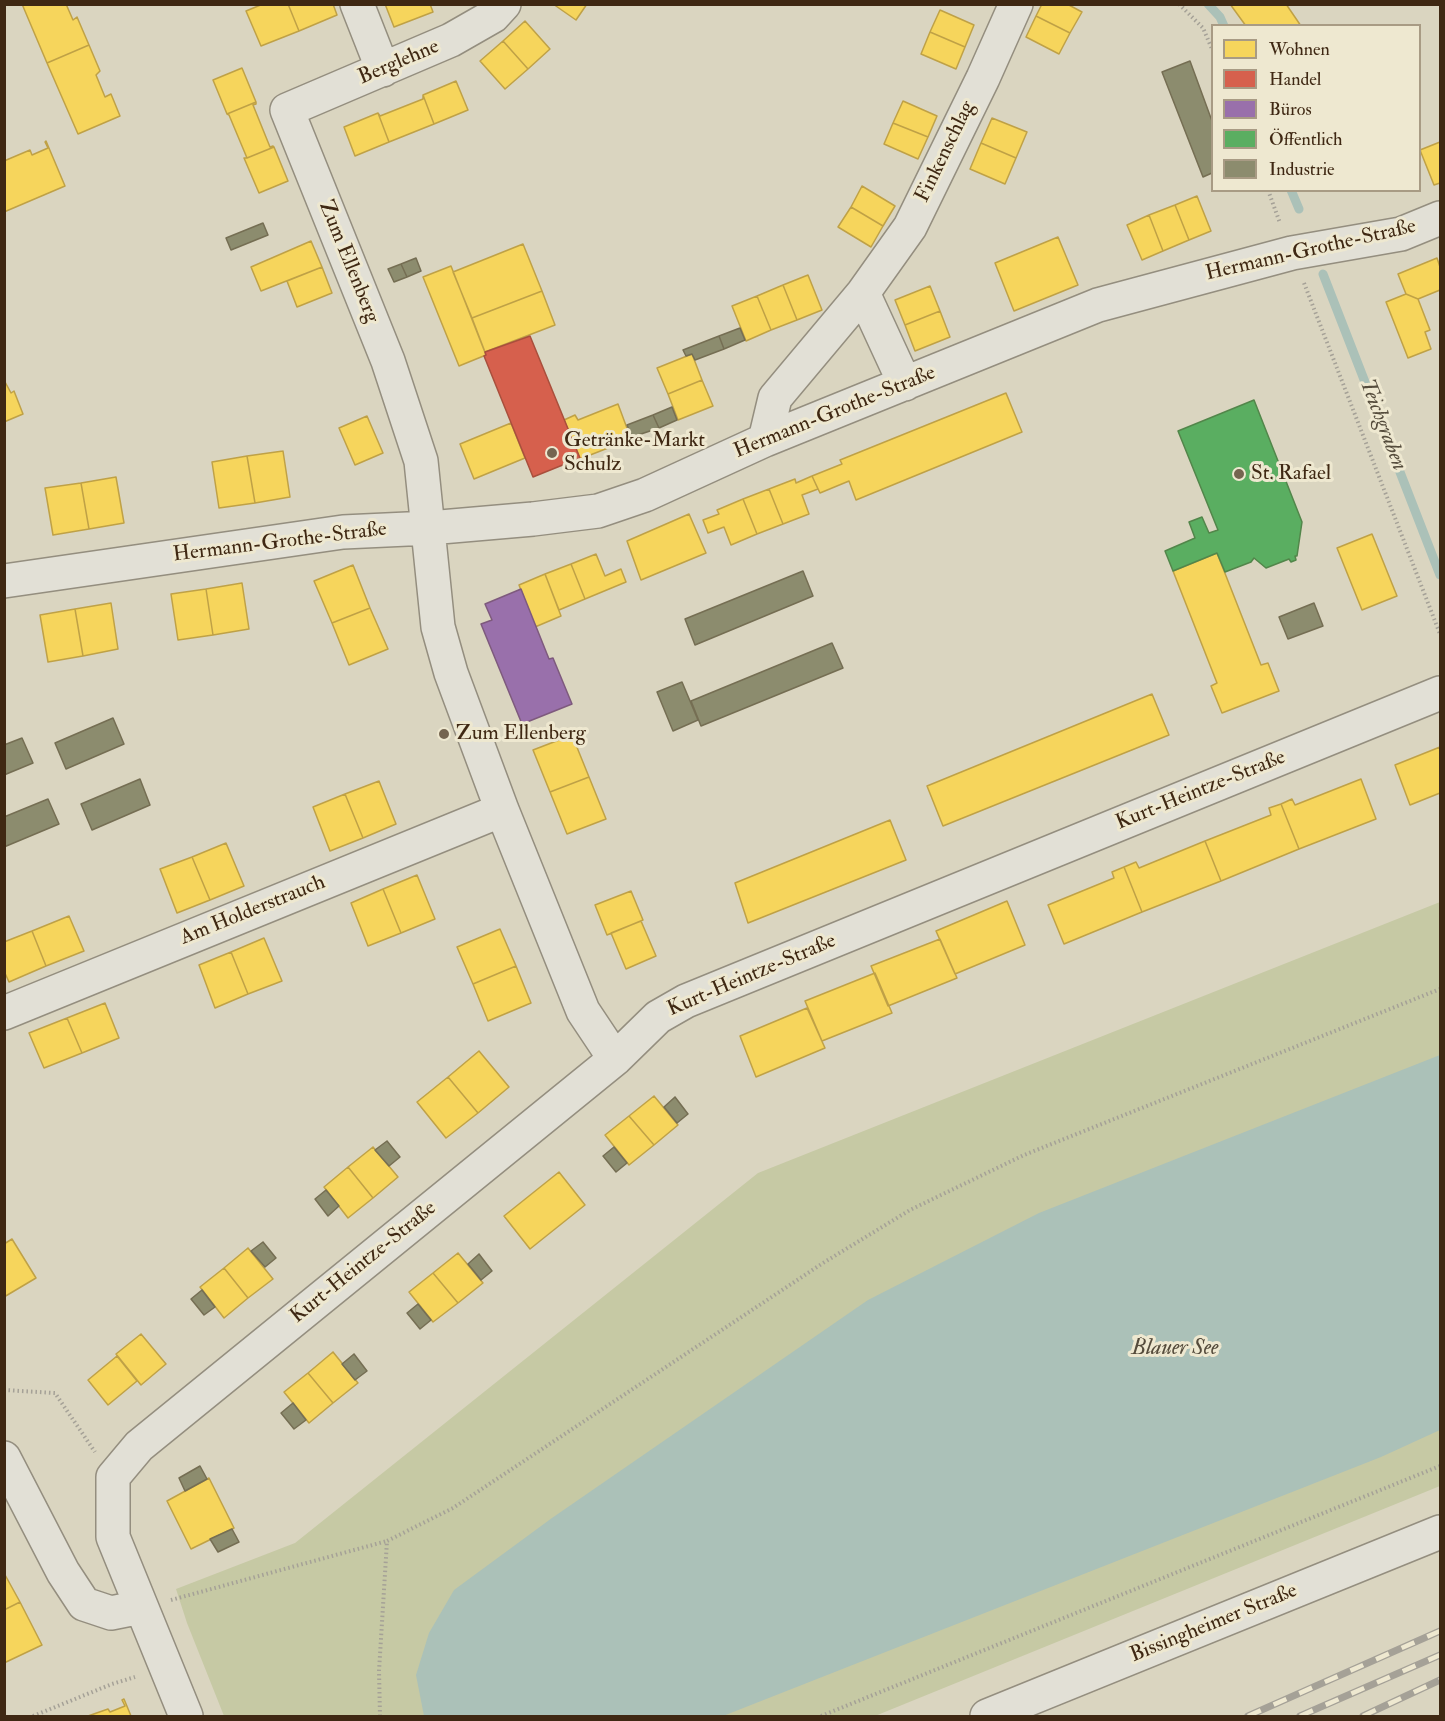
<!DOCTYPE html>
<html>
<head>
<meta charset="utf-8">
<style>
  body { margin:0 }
  #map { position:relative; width:1445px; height:1721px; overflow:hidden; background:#dad5c0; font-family:"IM FELL Double Pica",serif }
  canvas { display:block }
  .frame { position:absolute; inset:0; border:6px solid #3f2813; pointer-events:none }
  .legend { position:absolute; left:1211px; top:24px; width:210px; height:168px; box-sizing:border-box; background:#eee8d0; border:2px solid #a89b84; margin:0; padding:8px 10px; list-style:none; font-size:18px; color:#3f2813 }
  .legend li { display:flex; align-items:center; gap:12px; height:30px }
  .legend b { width:30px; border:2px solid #a89b84 }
</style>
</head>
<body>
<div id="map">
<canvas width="1445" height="1721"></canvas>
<div class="frame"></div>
<ul class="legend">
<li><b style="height:16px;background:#f6d55c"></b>Wohnen</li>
<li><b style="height:16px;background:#d6604d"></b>Handel</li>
<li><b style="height:16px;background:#9970ab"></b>Büros</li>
<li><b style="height:16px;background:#5aae61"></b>Öffentlich</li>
<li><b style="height:16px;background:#8c8c6e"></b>Industrie</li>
</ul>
</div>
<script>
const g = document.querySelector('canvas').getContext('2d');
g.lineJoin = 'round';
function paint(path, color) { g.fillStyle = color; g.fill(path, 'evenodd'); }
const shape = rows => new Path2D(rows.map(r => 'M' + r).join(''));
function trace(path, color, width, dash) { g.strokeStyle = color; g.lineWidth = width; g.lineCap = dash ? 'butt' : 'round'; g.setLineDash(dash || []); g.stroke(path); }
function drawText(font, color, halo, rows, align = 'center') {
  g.font = font + ' "IM FELL Double Pica",serif'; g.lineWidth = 6; g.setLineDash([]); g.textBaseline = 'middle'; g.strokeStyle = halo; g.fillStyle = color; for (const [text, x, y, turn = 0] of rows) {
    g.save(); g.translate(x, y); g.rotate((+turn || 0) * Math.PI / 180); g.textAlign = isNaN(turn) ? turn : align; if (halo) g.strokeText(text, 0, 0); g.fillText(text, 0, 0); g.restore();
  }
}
paint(shape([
  [1440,902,1440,1486,875,1716,224,1716,187,1623,176,1589,295,1543,758,1173]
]), '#c6c9a4');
paint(shape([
  [1440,1055,1440,1430,1381,1457,723,1716,424,1716,416,1675,429,1633,454,1590,552,1518,868,1300,1039,1213]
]), '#abc1b8');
const homes = shape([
  [22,4,66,4,73,20,77,17,89,45,47,63,22,4],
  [263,4,288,4,299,31,261,46,246,11,263,4],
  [288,4,333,4,337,15,299,31,288,4],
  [385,4,430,4,433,12,394,27,385,4],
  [553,4,587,4,576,20,553,4],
  [1042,4,1067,4,1082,12,1070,33,1036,16,1042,4],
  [1230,4,1286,4,1301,26,1246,26,1230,4],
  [940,10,974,25,965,47,930,32,940,10],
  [1036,16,1070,33,1059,54,1026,37,1036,16],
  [525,21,550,49,528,69,503,41,525,21],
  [930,32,965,47,956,69,921,54,930,32],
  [503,41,528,69,505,89,480,61,503,41],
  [89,45,100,71,96,75,105,97,111,94,120,116,78,134,47,63,89,45],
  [242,68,256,102,227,114,213,80,242,68],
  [456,81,468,110,434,124,423,95,456,81],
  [423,95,434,124,389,142,378,113,380,116,423,99,423,95],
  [903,101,937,116,928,137,893,123,903,101],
  [256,102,256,104,253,105,270,147,273,146,274,147,247,158,229,115,227,114,256,102],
  [378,113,389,142,355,156,344,127,378,113],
  [992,118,1027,132,1016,158,981,143,992,118],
  [893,123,928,137,918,159,884,144,893,123],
  [46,141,65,186,4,212,4,161,30,150,32,155,48,148,45,142,46,141],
  [1440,142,1440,183,1434,185,1420,150,1440,142],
  [981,143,1016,158,1005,184,970,169,981,143],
  [274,147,288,181,259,193,244,158,247,158,274,147],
  [862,186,895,206,883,226,851,207,862,186],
  [1197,196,1211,231,1189,240,1175,205,1197,196],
  [1175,205,1189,240,1163,251,1149,215,1175,205],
  [851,207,883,226,871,247,838,227,851,207],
  [1149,215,1163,251,1142,260,1127,225,1149,215],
  [1058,237,1078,285,1014,311,995,263,1058,237],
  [311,241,322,267,261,291,251,267,311,241],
  [523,244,542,291,472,318,453,272,523,244],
  [1437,258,1440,267,1440,290,1418,299,1406,294,1398,274,1437,258],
  [451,266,486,355,459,366,423,277,451,266],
  [322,267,332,293,297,307,287,281,322,267],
  [808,275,822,310,797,320,783,285,808,275],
  [783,285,797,320,771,330,757,296,783,285],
  [930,286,940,311,905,325,895,300,930,286],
  [542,291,555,325,485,352,472,318,542,291],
  [1406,294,1418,299,1430,330,1425,332,1431,349,1408,358,1386,302,1406,294],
  [757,296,771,330,746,341,732,306,757,296],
  [940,311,950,337,915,351,905,325,940,311],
  [692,354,702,380,668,394,657,368,692,354],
  [4,380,11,393,14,391,23,414,4,422,4,380],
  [702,380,713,406,678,420,668,394,702,380],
  [1006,393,1022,432,856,500,849,481,820,493,812,476,842,464,840,460,1006,393],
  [618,404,631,439,580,459,564,420,575,415,578,420,618,404],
  [367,416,383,453,355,465,339,428,367,416],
  [511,423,525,458,474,479,460,444,511,423],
  [283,451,290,497,255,503,247,456,283,451],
  [247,456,255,503,219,508,212,462,247,456],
  [812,476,818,489,802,495,809,514,783,524,769,489,795,479,796,483,812,476],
  [116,477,124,523,89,529,81,483,116,477],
  [81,483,89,529,53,535,45,488,81,483],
  [769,489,783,524,757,534,743,499,769,489],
  [743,499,757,534,731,545,724,527,708,533,703,520,719,514,717,510,743,499],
  [689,514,706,553,641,580,627,541,689,514],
  [1372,534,1397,596,1362,610,1337,548,1372,534],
  [1217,553,1261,665,1268,663,1279,691,1222,713,1211,686,1217,683,1173,571,1217,553],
  [596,554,605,576,621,569,626,582,585,599,571,564,596,554],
  [571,564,585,599,559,610,545,574,571,564],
  [353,565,370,608,332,623,314,581,353,565],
  [545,574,561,616,535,627,519,585,545,574],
  [242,583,249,629,213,635,206,589,242,583],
  [206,589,213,635,178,640,171,594,206,589],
  [111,603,118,649,83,656,75,609,111,603],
  [370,608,388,649,349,665,332,623,370,608],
  [75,609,83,656,48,662,40,615,75,609],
  [1152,694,1169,735,943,826,927,786,1152,694],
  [572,735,589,777,550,792,533,750,572,735],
  [1440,747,1440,793,1410,805,1395,765,1440,747],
  [589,777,606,819,567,834,550,792,589,777],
  [1361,779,1376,819,1299,849,1281,804,1292,799,1295,805,1361,779],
  [379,781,396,824,363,838,345,794,379,781],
  [345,794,363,838,330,851,313,807,345,794],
  [1281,804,1299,849,1221,881,1205,841,1271,815,1269,808,1281,804],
  [890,820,906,860,748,923,735,883,890,820],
  [1205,841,1221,881,1142,912,1124,867,1136,862,1139,868,1205,841],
  [226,843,244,886,210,900,192,857,226,843],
  [192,857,210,900,177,913,160,869,192,857],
  [1124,867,1142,912,1064,944,1048,905,1114,878,1112,872,1124,867],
  [417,875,435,919,401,933,383,889,417,875],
  [383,889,401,933,368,946,351,903,383,889],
  [631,891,643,920,607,935,595,905,631,891],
  [1007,901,1025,945,955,974,936,931,1007,901],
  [69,916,84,951,46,966,32,931,69,916],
  [641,921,656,956,626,969,611,933,641,921],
  [500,929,516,966,473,984,457,947,500,929],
  [32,931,46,966,9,982,4,971,4,942,32,931],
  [264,938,282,981,248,994,231,952,264,938],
  [940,939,957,978,888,1006,871,966,940,939],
  [231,952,248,994,215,1008,199,965,231,952],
  [516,966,531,1003,488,1021,473,984,516,966],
  [875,973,892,1013,822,1041,805,1001,875,973],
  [105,1003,119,1038,82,1053,67,1018,105,1003],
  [807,1008,825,1048,756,1077,740,1036,807,1008],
  [67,1018,82,1053,44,1068,29,1033,67,1018],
  [479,1051,509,1087,478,1113,448,1077,479,1051],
  [448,1077,478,1113,446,1138,417,1102,448,1077],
  [654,1096,678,1125,654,1145,629,1116,654,1096],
  [629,1116,654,1145,629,1165,605,1135,629,1116],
  [373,1147,398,1177,373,1198,348,1167,373,1147],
  [348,1167,373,1198,348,1218,324,1187,348,1167],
  [559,1172,585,1205,530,1249,504,1216,559,1172],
  [12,1239,36,1278,4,1297,4,1244,12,1239],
  [248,1248,273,1279,248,1298,224,1268,248,1248],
  [458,1253,483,1283,458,1303,433,1273,458,1253],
  [224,1268,248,1298,224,1318,200,1287,224,1268],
  [433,1273,458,1303,433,1322,409,1292,433,1273],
  [141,1334,166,1364,141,1385,116,1354,141,1334],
  [333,1352,358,1383,333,1403,308,1373,333,1352],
  [117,1356,137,1381,108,1405,88,1380,117,1356],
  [308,1373,333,1403,309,1423,284,1392,308,1373],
  [209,1478,234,1528,191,1549,167,1501,209,1478],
  [4,1573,20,1602,4,1610,4,1573],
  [20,1602,42,1645,4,1663,4,1610,20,1602],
  [124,1699,131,1716,88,1716,108,1709,110,1712,125,1706,122,1700,124,1699]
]);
paint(homes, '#f6d55c');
trace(homes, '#bfa146', 1.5);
const shops = shape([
  [530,336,580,458,533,477,484,356,486,355,485,352,530,336]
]);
paint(shops, '#d6604d');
trace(shops, '#a94f3c', 1.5);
const offices = shape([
  [521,589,549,659,553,658,572,704,522,724,481,624,492,620,485,604,521,589]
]);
paint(offices, '#9970ab');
trace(offices, '#7e5a7d', 1.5);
const public = shape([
  [1254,400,1302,522,1297,556,1295,556,1296,560,1291,562,1289,559,1266,568,1254,558,1251,562,1225,572,1217,553,1173,571,1165,551,1195,538,1189,522,1202,517,1209,533,1218,530,1178,431,1254,400]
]);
paint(public, '#5aae61');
trace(public, '#52864a', 1.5);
const industry = shape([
  [1190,61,1212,121,1212,173,1203,177,1162,72,1190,61],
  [263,223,268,235,231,250,226,238,263,223],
  [416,258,421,271,407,277,401,264,416,258],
  [401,264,407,277,394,282,388,269,401,264],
  [740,328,745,340,724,349,719,336,740,328],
  [719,336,724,349,695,360,692,354,686,356,683,350,719,336],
  [672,407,677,420,659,428,653,415,672,407],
  [653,415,659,428,632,437,627,425,653,415],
  [803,571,813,596,695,645,685,619,803,571],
  [1314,603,1323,626,1288,639,1279,617,1314,603],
  [832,643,843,668,701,726,691,701,832,643],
  [682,682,698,720,673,731,657,692,682,682],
  [113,718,124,744,66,769,55,743,113,718],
  [22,738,33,763,4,775,4,745,22,738],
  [140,779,150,805,92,830,81,804,140,779],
  [48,799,59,824,4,847,4,817,48,799],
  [675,1097,688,1114,677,1123,664,1107,675,1097],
  [387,1141,400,1157,389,1166,375,1150,387,1141],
  [614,1147,627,1163,616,1172,603,1156,614,1147],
  [326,1190,339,1206,328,1216,315,1199,326,1190],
  [263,1242,276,1258,265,1267,251,1251,263,1242],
  [479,1254,492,1271,481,1280,468,1264,479,1254],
  [202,1290,215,1307,204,1315,191,1299,202,1290],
  [418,1304,431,1320,420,1329,407,1313,418,1304],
  [354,1354,367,1371,355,1380,342,1364,354,1354],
  [293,1403,306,1420,294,1429,281,1413,293,1403],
  [200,1466,207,1479,185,1491,179,1478,200,1466],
  [232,1529,239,1542,218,1552,210,1539,232,1529]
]);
paint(industry, '#8c8c6e');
trace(industry, '#756e53', 1.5);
trace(shape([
  [1208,4,1220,17,1224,26],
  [1291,190,1299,209],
  [1323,274,1440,575]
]), '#abc1b8', 9);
const street = shape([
  [357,4,383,70],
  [504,4,493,16,451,40,287,110,388,361,421,461,438,627,451,673,502,810,583,1011,615,1059],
  [863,293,905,384],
  [765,440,775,398,863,293,910,227,983,78,1016,4],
  [4,581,343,532,429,528,533,519,598,511,645,495,765,440,1098,305,1292,253,1401,234,1440,218],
  [4,1013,502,810],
  [4,1458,63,1572,84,1604,111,1613,141,1607],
  [186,1716,113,1537,113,1477,139,1446,615,1059,658,1017,686,1001,1440,693],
  [987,1716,1440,1532]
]);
trace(street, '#948e7f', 36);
trace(shape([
  [1179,4,1203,28,1212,49],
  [1268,190,1280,223],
  [1304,283,1440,634],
  [4,1390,55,1393,95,1452],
  [171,1600,387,1541],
  [33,1716,112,1684,135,1677],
  [380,1716,379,1671,387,1541,453,1508,823,1263,910,1210,1024,1155,1440,989],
  [821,1716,1440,1466]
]), '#a5a197', 4, [1.5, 3]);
trace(street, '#e2e0d6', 33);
const rail = shape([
  [1248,1716,1440,1631],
  [1300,1716,1440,1655],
  [1363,1716,1440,1680]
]);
trace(rail, '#a5a197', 7);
trace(rail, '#eee8d0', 4.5, [14]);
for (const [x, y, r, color] of [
  [552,453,6,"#756550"],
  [1239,474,6,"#756550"],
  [444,734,6,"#756550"]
]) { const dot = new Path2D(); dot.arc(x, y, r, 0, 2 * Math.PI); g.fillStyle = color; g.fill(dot); trace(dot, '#eee8d0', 2); }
drawText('21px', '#3f2813', '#eee8d0', [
  ["Berglehne",399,63,-23],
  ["Finkenschlag",946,152,-64],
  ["Hermann-Grothe-Straße",1311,251,-13],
  ["Zum Ellenberg",348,262,68],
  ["Hermann-Grothe-Straße",835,413,-22],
  ["Hermann-Grothe-Straße",280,543,-7],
  ["Kurt-Heintze-Straße",1201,791,-22],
  ["Am Holderstrauch",253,911,-22],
  ["Kurt-Heintze-Straße",752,976,-23],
  ["Kurt-Heintze-Straße",364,1263,-39],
  ["Bissingheimer Straße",1214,1624,-22]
]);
drawText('21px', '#3f2813', '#eee8d0', [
  ["Getränke-Markt",564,441],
  ["Schulz",564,465],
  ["St. Rafael",1251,474],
  ["Zum Ellenberg",456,734]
], 'left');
drawText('italic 22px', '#554c3c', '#eee8d0', [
  ["Teichgraben",1382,425,69],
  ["Blauer See",1175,1349]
]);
</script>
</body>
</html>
